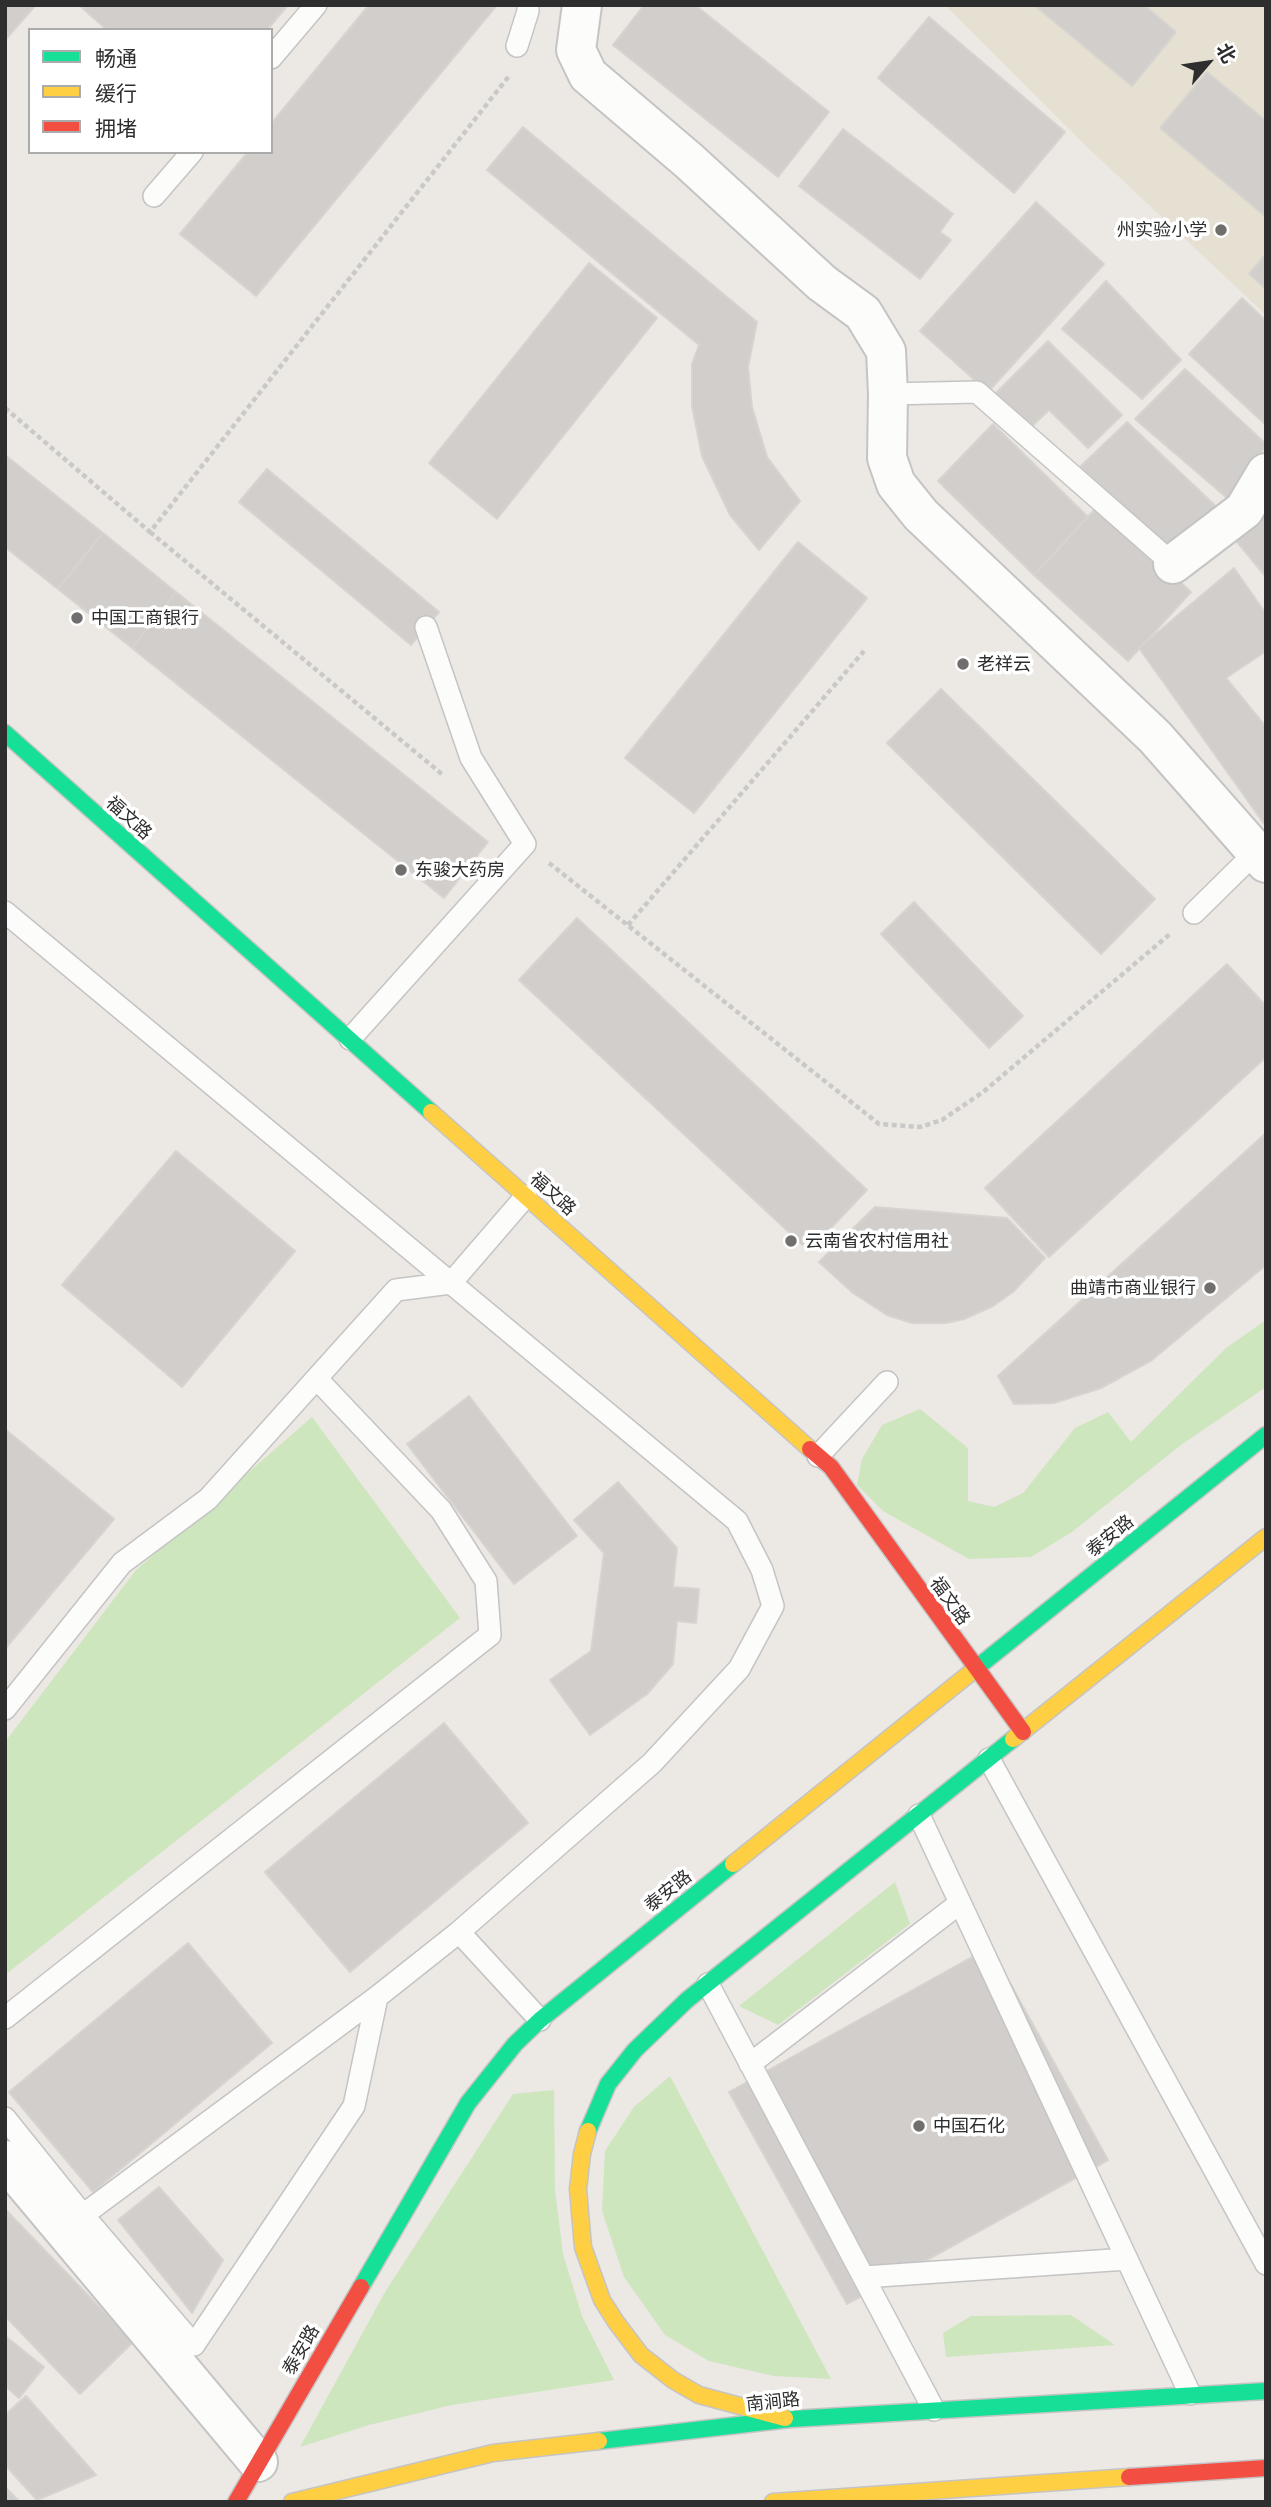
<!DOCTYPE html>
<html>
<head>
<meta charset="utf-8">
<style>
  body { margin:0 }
  #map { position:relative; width:1271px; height:2507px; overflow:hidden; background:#ece8e4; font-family:Lato,"Noto Sans SC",sans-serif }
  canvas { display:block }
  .frame { position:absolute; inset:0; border:7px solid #2e2e2e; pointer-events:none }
  .legend { position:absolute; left:28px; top:28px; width:245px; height:126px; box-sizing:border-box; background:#fff; border:2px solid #ababab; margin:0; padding:9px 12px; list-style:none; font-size:21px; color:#2e2e2e }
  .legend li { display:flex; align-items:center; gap:14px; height:35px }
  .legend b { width:35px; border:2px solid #ababab }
  .north { position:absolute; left:1173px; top:28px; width:70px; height:70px; -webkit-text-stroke:5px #fff; paint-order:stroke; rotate:61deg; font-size:19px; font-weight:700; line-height:28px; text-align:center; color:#2e2e2e }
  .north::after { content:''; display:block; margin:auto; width:24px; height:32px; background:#2e2e2e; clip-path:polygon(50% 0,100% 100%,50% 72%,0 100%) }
</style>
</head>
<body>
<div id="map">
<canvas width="1271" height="2507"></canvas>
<div class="frame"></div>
<ul class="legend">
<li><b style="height:9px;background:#16e098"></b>畅通</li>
<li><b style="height:9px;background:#ffcf43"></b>缓行</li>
<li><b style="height:9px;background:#f24e42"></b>拥堵</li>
</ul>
<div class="north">北</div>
</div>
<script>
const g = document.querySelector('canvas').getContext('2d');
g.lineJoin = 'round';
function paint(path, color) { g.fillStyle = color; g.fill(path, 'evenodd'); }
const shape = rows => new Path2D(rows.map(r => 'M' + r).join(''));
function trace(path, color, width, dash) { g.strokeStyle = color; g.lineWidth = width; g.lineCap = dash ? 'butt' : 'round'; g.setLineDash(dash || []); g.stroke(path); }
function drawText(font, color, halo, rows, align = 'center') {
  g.font = font + ' Lato,"Noto Sans SC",sans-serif'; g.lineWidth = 7; g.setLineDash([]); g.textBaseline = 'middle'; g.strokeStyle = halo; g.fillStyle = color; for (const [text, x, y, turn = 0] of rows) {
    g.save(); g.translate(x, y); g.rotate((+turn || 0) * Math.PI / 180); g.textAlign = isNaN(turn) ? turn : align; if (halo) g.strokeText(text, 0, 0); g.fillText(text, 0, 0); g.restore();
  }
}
paint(shape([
  [945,5,1266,5,1266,315,1085,145]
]), '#e6e0d3');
paint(shape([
  [1266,1320,1266,1387,1181,1445,1072,1532,1031,1557,969,1559,883,1511,857,1485,862,1459,882,1425,920,1409,968,1448,968,1501,994,1507,1023,1493,1075,1428,1108,1412,1131,1442,1226,1348],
  [312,1417,460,1618,5,1975,5,1742,136,1570],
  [895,1882,910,1924,778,2025,739,2006],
  [670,2076,831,2379,774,2376,709,2361,665,2335,624,2277,602,2211,605,2151,634,2107],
  [554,2090,555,2190,563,2254,582,2316,614,2380,452,2405,369,2425,300,2447,385,2292,513,2094],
  [1071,2315,1115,2345,946,2357,943,2333,971,2316]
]), '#cee6be');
const building = shape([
  [5,5,35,6,5,40,5,5],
  [79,5,288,5,267,30,107,30,79,5],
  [369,5,497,5,256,296,180,234,248,152,271,152,271,124,369,5],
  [644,5,695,5,829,112,778,177,613,45,644,5],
  [1034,5,1144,5,1176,32,1132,86,1034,5],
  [929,17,1065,132,1014,193,878,78,929,17],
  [1207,72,1266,121,1266,217,1160,128,1207,72],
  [523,127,757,322,748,367,752,407,767,457,800,501,759,550,730,515,702,456,692,406,692,364,699,345,487,170,523,127],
  [843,129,953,214,940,232,951,240,920,279,799,186,843,129],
  [1036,202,1104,264,988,392,920,331,1036,202],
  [1266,254,1266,289,1249,274,1266,254],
  [589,263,657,318,497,519,429,463,589,263],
  [1106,281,1181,360,1142,399,1062,329,1106,281],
  [1242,298,1266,321,1266,425,1189,354,1242,298],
  [1048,341,1122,415,1088,448,1049,410,1027,431,993,396,1048,341],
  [1185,369,1266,444,1233,503,1135,419,1185,369],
  [1127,422,1223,513,1173,551,1080,467,1127,422],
  [993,424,1088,517,1034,575,938,481,993,424],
  [5,455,103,533,58,589,5,547,5,455],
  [267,469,439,612,411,645,239,502,267,469],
  [1266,501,1266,577,1228,531,1266,501],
  [1097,507,1191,592,1128,661,1034,575,1097,507],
  [103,533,176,592,132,648,58,589,103,533],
  [798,542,867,598,694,813,625,758,798,542],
  [1234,568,1266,614,1266,651,1226,678,1266,727,1265,825,1139,648,1234,568],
  [176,592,488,842,444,898,132,648,176,592],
  [941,689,1155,899,1101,954,887,743,941,689],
  [914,902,1023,1016,989,1048,881,934,914,902],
  [577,918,867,1190,809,1251,519,980,577,918],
  [1227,964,1266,1006,1266,1057,1049,1257,985,1188,1227,964],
  [1266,1133,1266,1265,1152,1360,1101,1388,1054,1403,1014,1404,998,1376,1266,1133],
  [176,1151,295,1251,182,1387,62,1285,176,1151],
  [875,1207,1007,1218,1045,1258,1013,1292,993,1306,964,1319,946,1323,912,1323,887,1315,853,1293,819,1262,875,1207],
  [469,1396,577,1536,514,1584,407,1444,469,1396],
  [5,1429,114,1519,5,1649,5,1429],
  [618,1482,677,1548,673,1587,699,1589,696,1623,677,1621,673,1664,647,1694,590,1735,550,1680,591,1651,604,1553,574,1520,618,1482],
  [444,1723,528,1823,350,1972,265,1872,444,1723],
  [188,1943,272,2043,93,2192,9,2092,188,1943],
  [990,1947,1108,2160,847,2304,729,2092,990,1947],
  [159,2187,223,2260,192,2313,118,2220,159,2187],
  [5,2209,133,2342,80,2394,5,2316,5,2209],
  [5,2336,44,2367,19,2398,5,2386,5,2336],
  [26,2396,96,2475,37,2500,5,2465,5,2415,26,2396],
  [5,2487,19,2501,5,2502,5,2487]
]);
paint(building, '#d1cecb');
trace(building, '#d7d4d0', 2);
const lane = shape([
  [517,46,528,11,528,5],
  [271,58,316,5],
  [154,196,192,152],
  [888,394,977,392,1173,564],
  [5,912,737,1521,762,1570,773,1606,739,1669,652,1763,459,1932,377,1997,83,2215],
  [1194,913,1256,852],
  [350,1039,525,844,471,758,426,627],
  [818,1456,887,1382],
  [5,1709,122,1563,208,1499,396,1290,451,1283,526,1196],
  [989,1759,1266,2264],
  [919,1815,1190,2394],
  [459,1932,540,2020],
  [708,1984,934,2410],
  [5,2018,490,1635,486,1581,441,1510,317,1379],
  [750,2064,960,1903],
  [5,2118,83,2215,194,2345,354,2106,377,1997],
  [864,2277,1127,2259]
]);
const street = shape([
  [582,5,576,50,588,75,688,160,822,283,863,313,886,351,888,394,887,458,896,484,921,515,1155,737,1266,863],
  [1173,564,1244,510,1266,473],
  [5,2160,258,2462]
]);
const fast = shape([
  [5,733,431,1112],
  [969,1674,1266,1435],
  [588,2131,608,2084,635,2050,687,2000,1013,1739],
  [361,2287,468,2103,515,2044,540,2020,733,1864],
  [599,2441,791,2419,1266,2391]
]);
const slow = shape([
  [431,1112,810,1449],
  [1013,1739,1266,1537],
  [733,1864,969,1674],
  [588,2131,582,2154,578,2189,583,2247,602,2300,616,2322,641,2355,673,2380,699,2395,785,2418],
  [292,2502,493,2453,599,2441],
  [773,2502,1129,2477]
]);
const jam = shape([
  [810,1449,831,1467,1023,1732],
  [1129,2477,1266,2468],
  [236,2502,361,2287]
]);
trace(lane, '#c5c4c5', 24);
trace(street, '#c5c4c5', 42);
trace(fast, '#c5c4c5', 19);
trace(slow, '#c5c4c5', 19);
trace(jam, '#c5c4c5', 19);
trace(shape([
  [5,408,150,532,509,76],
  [150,532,443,775],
  [549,863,879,1124,920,1127,942,1120,983,1092,1170,934],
  [628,925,864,651]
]), '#c9c9c8', 4.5, [5, 3.5]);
trace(lane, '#fcfcfb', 21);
trace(street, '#fcfcfb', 38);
trace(fast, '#16e098', 16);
trace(slow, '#ffcf43', 16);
trace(jam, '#f24e42', 16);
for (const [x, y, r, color] of [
  [1221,230,7,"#706f6e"],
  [77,618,7,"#706f6e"],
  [963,664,7,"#706f6e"],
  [401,870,7,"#706f6e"],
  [791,1241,7,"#706f6e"],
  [1210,1288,7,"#706f6e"],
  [919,2126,7,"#706f6e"]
]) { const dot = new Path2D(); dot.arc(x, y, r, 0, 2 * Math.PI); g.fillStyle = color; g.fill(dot); trace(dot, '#fff', 2.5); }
drawText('18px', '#2e2e2e', '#fff', [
  ["州实验小学",1207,230,"right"],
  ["中国工商银行",91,618],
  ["老祥云",977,664],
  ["东骏大药房",415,870],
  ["云南省农村信用社",805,1241],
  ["曲靖市商业银行",1196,1288,"right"],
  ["中国石化",933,2126]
], 'left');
drawText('18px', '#2e2e2e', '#fff', [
  ["福文路",129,818,42],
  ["福文路",553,1194,42],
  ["泰安路",1110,1536,-39],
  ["福文路",950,1601,54],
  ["泰安路",668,1891,-39],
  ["泰安路",301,2350,-60],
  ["南涧路",773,2402,-6]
]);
</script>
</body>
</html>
